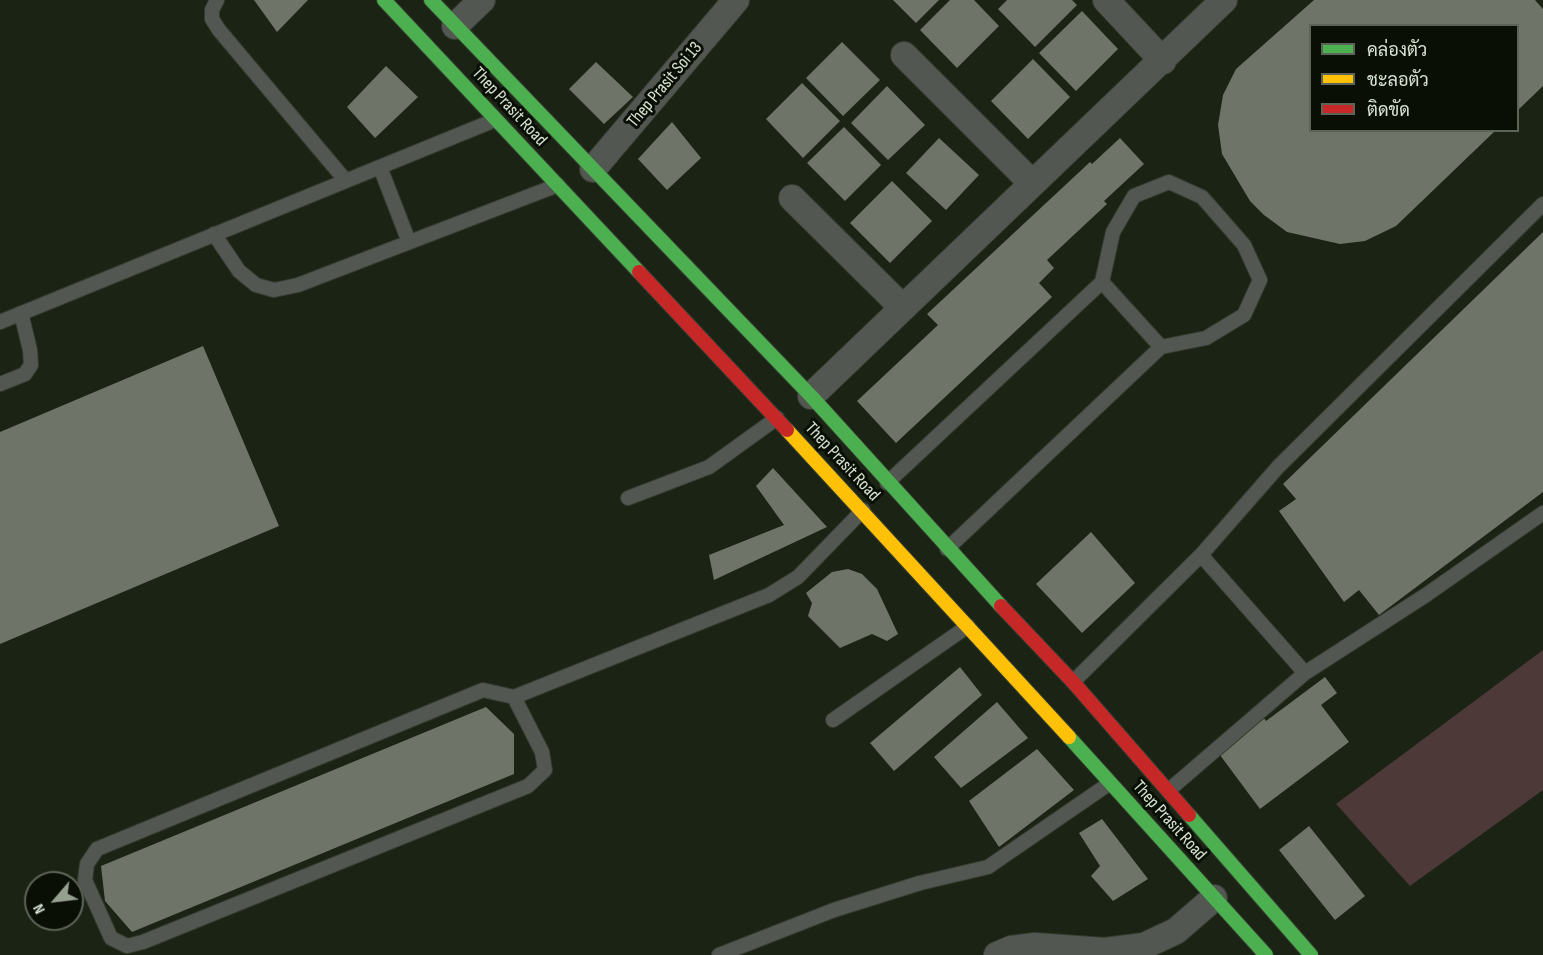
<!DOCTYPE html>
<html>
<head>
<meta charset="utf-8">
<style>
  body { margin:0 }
  #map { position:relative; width:1543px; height:955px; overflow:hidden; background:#1b2315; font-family:"Sofia Sans Condensed",Sarabun,sans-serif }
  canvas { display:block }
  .legend { position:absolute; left:1309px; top:24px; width:210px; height:108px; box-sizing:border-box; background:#090f05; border:2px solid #5c6457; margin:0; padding:8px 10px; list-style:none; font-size:18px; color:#d8e3d3 }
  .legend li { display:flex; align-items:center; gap:12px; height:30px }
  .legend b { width:30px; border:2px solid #5c6457 }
  .north { position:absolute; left:24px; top:871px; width:60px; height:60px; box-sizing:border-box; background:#090f05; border:2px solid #5c6457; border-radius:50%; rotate:242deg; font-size:16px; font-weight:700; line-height:24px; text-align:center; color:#d8e3d3 }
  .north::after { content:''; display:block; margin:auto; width:21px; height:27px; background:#96a090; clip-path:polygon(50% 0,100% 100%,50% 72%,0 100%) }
</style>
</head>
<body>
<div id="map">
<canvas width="1543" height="955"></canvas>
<ul class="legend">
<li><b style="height:8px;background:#4caf50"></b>คล่องตัว</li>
<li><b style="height:8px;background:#ffc107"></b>ชะลอตัว</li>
<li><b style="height:8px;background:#c62828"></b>ติดขัด</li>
</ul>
<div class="north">N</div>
</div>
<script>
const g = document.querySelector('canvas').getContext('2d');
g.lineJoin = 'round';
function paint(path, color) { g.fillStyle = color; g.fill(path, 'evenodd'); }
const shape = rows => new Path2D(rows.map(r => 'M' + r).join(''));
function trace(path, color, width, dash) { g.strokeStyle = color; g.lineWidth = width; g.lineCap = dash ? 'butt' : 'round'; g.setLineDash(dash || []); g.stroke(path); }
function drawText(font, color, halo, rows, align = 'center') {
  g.font = font + ' "Sofia Sans Condensed",sans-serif'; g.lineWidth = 6; g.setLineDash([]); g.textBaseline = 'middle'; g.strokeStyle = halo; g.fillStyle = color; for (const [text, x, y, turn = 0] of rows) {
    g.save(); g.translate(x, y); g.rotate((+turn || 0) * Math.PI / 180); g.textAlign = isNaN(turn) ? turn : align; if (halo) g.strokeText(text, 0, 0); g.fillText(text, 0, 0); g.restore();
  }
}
paint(shape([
  [1543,650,1543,790,1410,886,1336,804]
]), '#4e3939');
paint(shape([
  [254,0,308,0,277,32],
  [893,0,939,0,916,23],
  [950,0,974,0,999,26,957,68,920,30],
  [1007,0,1072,0,1077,5,1035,47,998,9],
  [1314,0,1535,0,1543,9,1543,86,1518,110,1518,26,1310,26,1310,130,1496,130,1396,226,1365,241,1340,244,1287,232,1264,215,1250,201,1222,154,1218,125,1223,95,1236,69],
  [1082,11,1118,49,1076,91,1039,53],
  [842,42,880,80,843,116,806,78],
  [1033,59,1070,97,1028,139,991,101],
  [596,62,633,97,604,124,569,89],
  [386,66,418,97,375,138,347,107],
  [802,83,840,121,803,158,766,119],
  [887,86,925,125,888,160,851,123],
  [672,122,701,158,667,190,638,159],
  [844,127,881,165,845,201,807,163],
  [939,138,979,175,946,210,906,173],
  [1120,138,1144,164,1104,201,1107,204,1047,260,1054,268,1039,283,1052,297,896,443,857,401,938,325,927,314,1090,162,1092,164],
  [892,181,932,221,890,263,850,223],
  [1543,232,1543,492,1379,615,1359,590,1344,602,1279,511,1296,499,1283,484],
  [203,346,279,526,0,644,0,432],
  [773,468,827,527,714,580,709,555,784,525,756,486],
  [1091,532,1135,583,1082,633,1036,584],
  [848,569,862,574,877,589,898,634,887,641,872,634,840,648,808,616,812,603,806,593,832,572],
  [960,667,982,695,894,771,870,743],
  [1325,677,1337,693,1321,705,1349,742,1260,809,1217,751,1263,717,1266,721],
  [997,702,1028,738,961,788,934,757],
  [486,707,514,734,514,774,132,932,105,901,101,866],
  [1037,749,1074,790,999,847,969,801],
  [1102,819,1148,879,1113,901,1091,876,1100,866,1079,833],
  [1309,826,1365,896,1335,920,1279,850]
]), '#6e7568');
const lane = shape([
  [217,0,212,10,212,19,219,30,346,181],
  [380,167,409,242],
  [214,234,239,271,256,285,274,290,298,285,558,185],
  [1102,282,1161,347],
  [0,322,495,120],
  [0,384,25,374,31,365,30,350,21,313],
  [887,483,1102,282,1113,232,1134,196,1169,182,1202,197,1244,245,1260,280,1244,315,1206,338,1161,347,947,549],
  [628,498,709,467,777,418],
  [1201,555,1305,673],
  [1073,682,1201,555,1278,467,1543,204],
  [514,697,542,752,545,770,528,786,143,942,127,946,111,938,85,880,87,864,97,849,483,690,514,697,769,595,798,577,863,510],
  [833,720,968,626],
  [1169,790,1305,673,1426,595,1543,513],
  [719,955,834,910,920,883,988,867,1110,783]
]);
const street = shape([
  [1106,0,1163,61],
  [455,26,482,0],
  [904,55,1032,183],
  [593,169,736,0],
  [792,198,902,307],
  [811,396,1224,0],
  [997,955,1011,949,1035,946,1105,951,1144,946,1176,931,1214,898]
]);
const fast = shape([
  [384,0,639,272],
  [431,0,811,396,1001,606],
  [1069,737,1266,955],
  [1189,815,1311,955]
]);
const slow = shape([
  [787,430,1069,737]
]);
const jam = shape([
  [639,272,787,430],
  [1001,606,1073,682,1189,815]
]);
trace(lane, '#353d30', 16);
trace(street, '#353d30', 28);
trace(fast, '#353d30', 16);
trace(slow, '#353d30', 16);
trace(jam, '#353d30', 16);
trace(lane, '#535752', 14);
trace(street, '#535752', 26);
trace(fast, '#4caf50', 14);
trace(slow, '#ffc107', 14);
trace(jam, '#c62828', 14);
drawText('18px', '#d8e3d3', '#090f05', [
  ["Thep Prasit Soi 13",665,85,-50],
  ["Thep Prasit Road",509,107,47],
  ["Thep Prasit Road",842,462,47],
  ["Thep Prasit Road",1169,821,48]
]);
</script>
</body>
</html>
